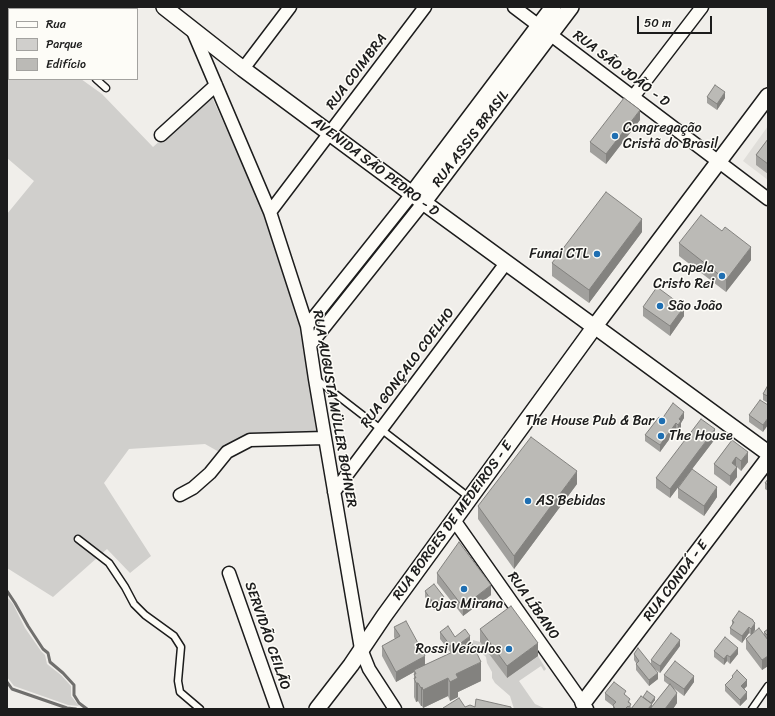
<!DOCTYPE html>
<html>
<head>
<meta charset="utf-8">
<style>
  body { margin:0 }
  #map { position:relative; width:775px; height:716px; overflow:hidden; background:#f0eeea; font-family:Sriracha,sans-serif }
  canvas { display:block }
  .frame { position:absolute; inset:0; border:8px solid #1c1c1c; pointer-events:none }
  .legend { position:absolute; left:8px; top:8px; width:130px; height:72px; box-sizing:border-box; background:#fdfcf7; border:1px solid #a3a29f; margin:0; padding:5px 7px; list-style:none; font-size:12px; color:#1c1c1c }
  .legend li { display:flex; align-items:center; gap:8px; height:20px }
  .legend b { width:20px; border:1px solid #a3a29f }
  .scale { position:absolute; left:637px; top:16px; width:75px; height:18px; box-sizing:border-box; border:2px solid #1c1c1c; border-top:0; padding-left:5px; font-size:12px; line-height:14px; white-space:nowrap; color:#1c1c1c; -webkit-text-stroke:3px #fdfcf7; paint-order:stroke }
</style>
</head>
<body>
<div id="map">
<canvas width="775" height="716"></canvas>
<div class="frame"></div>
<ul class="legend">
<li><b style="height:5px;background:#fdfcf7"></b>Rua</li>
<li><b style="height:11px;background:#d0cfcc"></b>Parque</li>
<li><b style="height:11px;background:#bbbab6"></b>Edifício</li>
</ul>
<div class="scale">50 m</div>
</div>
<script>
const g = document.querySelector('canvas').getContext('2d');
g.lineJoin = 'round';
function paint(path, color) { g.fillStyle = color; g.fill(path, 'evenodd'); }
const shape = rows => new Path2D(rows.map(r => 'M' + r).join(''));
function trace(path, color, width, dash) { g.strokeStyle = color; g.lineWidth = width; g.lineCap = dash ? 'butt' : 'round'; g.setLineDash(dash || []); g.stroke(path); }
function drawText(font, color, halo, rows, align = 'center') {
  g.font = font + ' Sriracha,sans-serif'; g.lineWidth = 3; g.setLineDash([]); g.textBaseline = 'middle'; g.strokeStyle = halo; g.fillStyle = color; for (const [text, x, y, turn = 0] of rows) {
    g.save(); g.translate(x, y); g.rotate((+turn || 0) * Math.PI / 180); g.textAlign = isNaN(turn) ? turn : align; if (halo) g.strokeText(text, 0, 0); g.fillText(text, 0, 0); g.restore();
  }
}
paint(shape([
  [768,126,768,180,743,161]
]), '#e0deda');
paint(shape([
  [9,62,9,79,81,79,102,94,153,147,211,95,264,212,277,247,301,327,318,432,247,436,221,453,205,444,129,449,104,483,151,556,130,573,107,549,53,597,7,568,7,214,34,181,7,158,7,65],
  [7,597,13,604,25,628,41,651,45,655,47,664,61,675,71,686,71,696,79,706,68,705,14,686,7,677],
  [473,640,480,642,507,678,538,656,546,669,544,671,541,666,519,681,535,704,546,709,514,709,510,696,495,683,492,678,492,672,487,663,486,657,473,644]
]), '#d0cfcc');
trace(shape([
  [7,591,15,603,28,626,43,649,48,653,50,662,63,673,74,685,74,695,79,703,87,709],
  [7,682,12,689,67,708,76,709]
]), '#706f6d', 3);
const service = shape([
  [14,7,16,9],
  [96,79,106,88],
  [316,379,470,498],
  [78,539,109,563,125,587,134,604,145,615,174,636,181,647,178,681,180,692,200,709],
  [752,709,768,686]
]);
const minor = shape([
  [514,7,768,199],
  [7,18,9,15],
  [192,29,270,212,307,326,315,379,361,649,369,669,395,709],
  [243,69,290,7],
  [633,97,702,7],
  [161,135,216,85],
  [270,212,425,7],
  [307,326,412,194],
  [310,345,423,203],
  [334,492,506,263],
  [180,495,193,488,210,473,227,452,250,440,325,438],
  [454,520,587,709],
  [229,573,277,709]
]);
const tertiary = shape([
  [164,7,243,69,412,194,589,323],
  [412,194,553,7],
  [423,203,571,7],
  [598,322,768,96],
  [600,330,768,453],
  [583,703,768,459],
  [317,709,351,665,384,616,590,333]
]);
trace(service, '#1c1c1c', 9);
trace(minor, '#1c1c1c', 15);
trace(tertiary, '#1c1c1c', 18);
trace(service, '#fdfcf7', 6);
trace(minor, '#fdfcf7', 12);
trace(tertiary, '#fdfcf7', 15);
paint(shape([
  [707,97,725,98,717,110,707,103],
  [768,116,768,128,767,127,767,117],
  [640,120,606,164,590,152,590,142],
  [768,139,768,174,756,165,756,155],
  [722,231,751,260,726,292,679,256,679,243],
  [642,232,589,303,552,276,552,263],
  [643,307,684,316,670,336,643,316],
  [768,385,768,403,763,400,763,394],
  [768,405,763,432,749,422,749,415],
  [684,418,681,423,681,427,678,431,676,430,660,452,645,441,645,435,662,419],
  [715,439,692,469,717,497,704,516,678,498,678,488,689,472,670,498,656,488,656,478],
  [732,440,748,462,741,471,737,467,737,477,730,486,714,474,714,464],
  [768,479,768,491,765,489,765,483],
  [577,484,514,569,478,519,478,506],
  [437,573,491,595,463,616,437,583],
  [425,591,444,604,434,610,425,597],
  [732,621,753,622,755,630,752,634,764,635,764,632,768,629,768,666,762,670,746,649,746,639,751,635,749,633,742,643,730,634,730,628,732,625],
  [394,627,425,665,451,653,440,639,440,632,455,637,470,643,467,645,481,681,458,692,458,697,450,701,448,696,423,708,422,706,421,706,418,701,416,702,414,697,414,672,396,682,382,656,382,646,395,639,394,637],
  [480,629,538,656,507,678,480,642],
  [680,646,660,673,655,669,658,679,649,686,636,670,636,663,634,660,634,654,651,665,651,660],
  [714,651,738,654,730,664,727,661,724,665,714,657],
  [664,675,694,682,684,696,672,687,677,703,673,709,613,709,613,706,605,700,605,693,626,695,630,703,631,708,643,697,655,700,652,704,652,707,669,685,664,681],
  [732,676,747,686,744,689,747,699,740,706,725,691,725,685,732,678]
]), '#a1a09d');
paint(shape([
  [725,92,725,98,717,110,717,104],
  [640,110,640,120,606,164,606,154],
  [642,219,642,232,589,303,589,290],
  [751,247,751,260,726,292,726,280],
  [684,307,684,316,670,336,670,326],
  [684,412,684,418,681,423,681,427,678,431,678,425,679,419],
  [768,418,768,425,763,432,763,425],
  [676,423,676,430,660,452,660,445],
  [715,429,715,439,670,498,670,489],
  [748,452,748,462,741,471,741,461],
  [736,457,736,467,732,463],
  [737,467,737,477,730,486,730,476],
  [577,471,577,484,514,569,514,556],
  [717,487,717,497,704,516,704,506],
  [491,585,491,595,463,616,463,607],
  [444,597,444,604,434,610,434,604],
  [753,620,753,626,755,623,755,630,751,635,751,629],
  [749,627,749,633,742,643,742,636],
  [470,636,470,643,453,656,453,649],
  [680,640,680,646,660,673,660,666],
  [538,643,538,656,507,678,507,666],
  [738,648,738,654,730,664,730,657],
  [727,655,727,661,724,665,724,659],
  [425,656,425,666,414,670,414,672,396,682,396,672],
  [768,656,768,666,762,670,762,660],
  [481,662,481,681,458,692,458,697,450,701,450,682,456,674],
  [658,673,658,679,649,686,649,680],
  [694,676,694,682,684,696,684,689],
  [448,678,448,696,423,708,423,690],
  [747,680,747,686,741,692,741,686],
  [416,683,418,683,418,701,416,702],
  [422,687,422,706,421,706,421,688],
  [747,692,747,699,740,706,740,700],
  [677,693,677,703,673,709,665,709],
  [655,697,655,700,652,704,652,709,648,709,649,705]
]), '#83827f');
const building = shape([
  [715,85,725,92,717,104,707,97,715,85],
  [624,98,640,110,606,154,590,142,624,98],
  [768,139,768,164,756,155,768,139],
  [606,192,642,219,589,290,552,263,606,192],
  [701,215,722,231,725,227,751,247,726,280,679,243,701,215],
  [657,287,684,307,670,326,643,307,657,287],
  [768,385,768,396,763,394,768,385],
  [760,400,768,405,768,418,763,425,749,415,760,400],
  [673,403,684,412,679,419,681,421,678,425,676,423,660,445,645,435,659,417,662,419,673,403],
  [701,419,715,429,670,489,656,478,701,419],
  [531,437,577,471,514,556,478,506,531,437],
  [732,440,748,452,741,461,736,457,732,463,737,467,730,476,714,464,732,440],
  [692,469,717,487,704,506,678,488,692,469],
  [768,479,768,485,765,483,768,479],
  [459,542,491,585,463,607,437,573,459,542],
  [434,584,444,597,434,604,425,591,434,584],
  [511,606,538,643,507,666,480,629,511,606],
  [739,611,753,620,753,621,755,623,751,629,749,627,742,636,730,628,734,622,732,621,739,611],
  [406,621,425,656,396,672,382,646,400,636,394,627,406,621],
  [448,626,455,637,465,629,470,636,453,649,440,632,448,626],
  [759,628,768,640,768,656,762,660,746,639,759,628],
  [768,629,768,636,764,632,768,629],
  [671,633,680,640,660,666,651,660,671,633],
  [725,637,738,648,730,657,727,655,724,659,714,651,725,637],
  [472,643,481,662,456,674,458,678,450,682,448,678,423,690,422,687,421,688,418,683,416,683,414,678,416,678,414,674,416,674,414,670,472,643],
  [638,648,658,673,649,680,636,664,639,661,634,654,638,648],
  [675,661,694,676,684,689,664,675,675,661],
  [737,670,747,680,741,686,747,692,740,700,725,685,733,677,732,676,737,670],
  [614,682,626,691,624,694,630,699,628,702,631,704,629,707,628,706,625,709,615,709,613,705,616,702,605,693,614,682],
  [670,684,677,693,665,709,650,709,670,684],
  [647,691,655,697,651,703,643,697,647,691],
  [641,696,652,704,648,709,631,709,641,696],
  [459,698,465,707,470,705,475,707,476,699,511,707,511,709,444,709,443,708,459,698]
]);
paint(building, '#bbbab6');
trace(building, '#83827f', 1);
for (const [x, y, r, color] of [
  [615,136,4,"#1f6fb2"],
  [597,254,4,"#1f6fb2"],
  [722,276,4,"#1f6fb2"],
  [660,306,4,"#1f6fb2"],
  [662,421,4,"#1f6fb2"],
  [661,436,4,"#1f6fb2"],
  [528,501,4,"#1f6fb2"],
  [464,589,4,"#1f6fb2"],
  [509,649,4,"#1f6fb2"]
]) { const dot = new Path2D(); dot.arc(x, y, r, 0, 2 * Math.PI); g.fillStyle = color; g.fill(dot); trace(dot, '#fdfcf7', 1.5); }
drawText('14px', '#1c1c1c', '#fdfcf7', [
  ["RUA SÃO JOÃO - D",621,69,37],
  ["RUA COIMBRA",357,72,-53],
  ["RUA ASSIS BRASIL",471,139,-53],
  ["AVENIDA SÃO PEDRO - D",375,167,37],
  ["RUA GONÇALO COELHO",408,368,-53],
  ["RUA AUGUSTA MÜLLER BOHNER",334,409,80],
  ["RUA BORGES DE MEDEIROS - E",453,521,-54],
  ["RUA CONDÁ - E",676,581,-53],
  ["RUA LÍBANO",533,606,55],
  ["SERVIDÃO CEILÃO",267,636,71]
]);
drawText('14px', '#1c1c1c', '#fdfcf7', [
  ["Congregação",623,128],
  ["Cristã do Brasil",623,144],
  ["Funai CTL",589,254,"right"],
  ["Capela",714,268,"right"],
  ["Cristo Rei",714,284,"right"],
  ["São João",668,306],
  ["The House Pub & Bar",654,421,"right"],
  ["The House",669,436],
  ["AS Bebidas",536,501],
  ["Lojas Mirana",464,604,"center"],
  ["Rossi Veículos",501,649,"right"]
], 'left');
</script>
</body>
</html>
